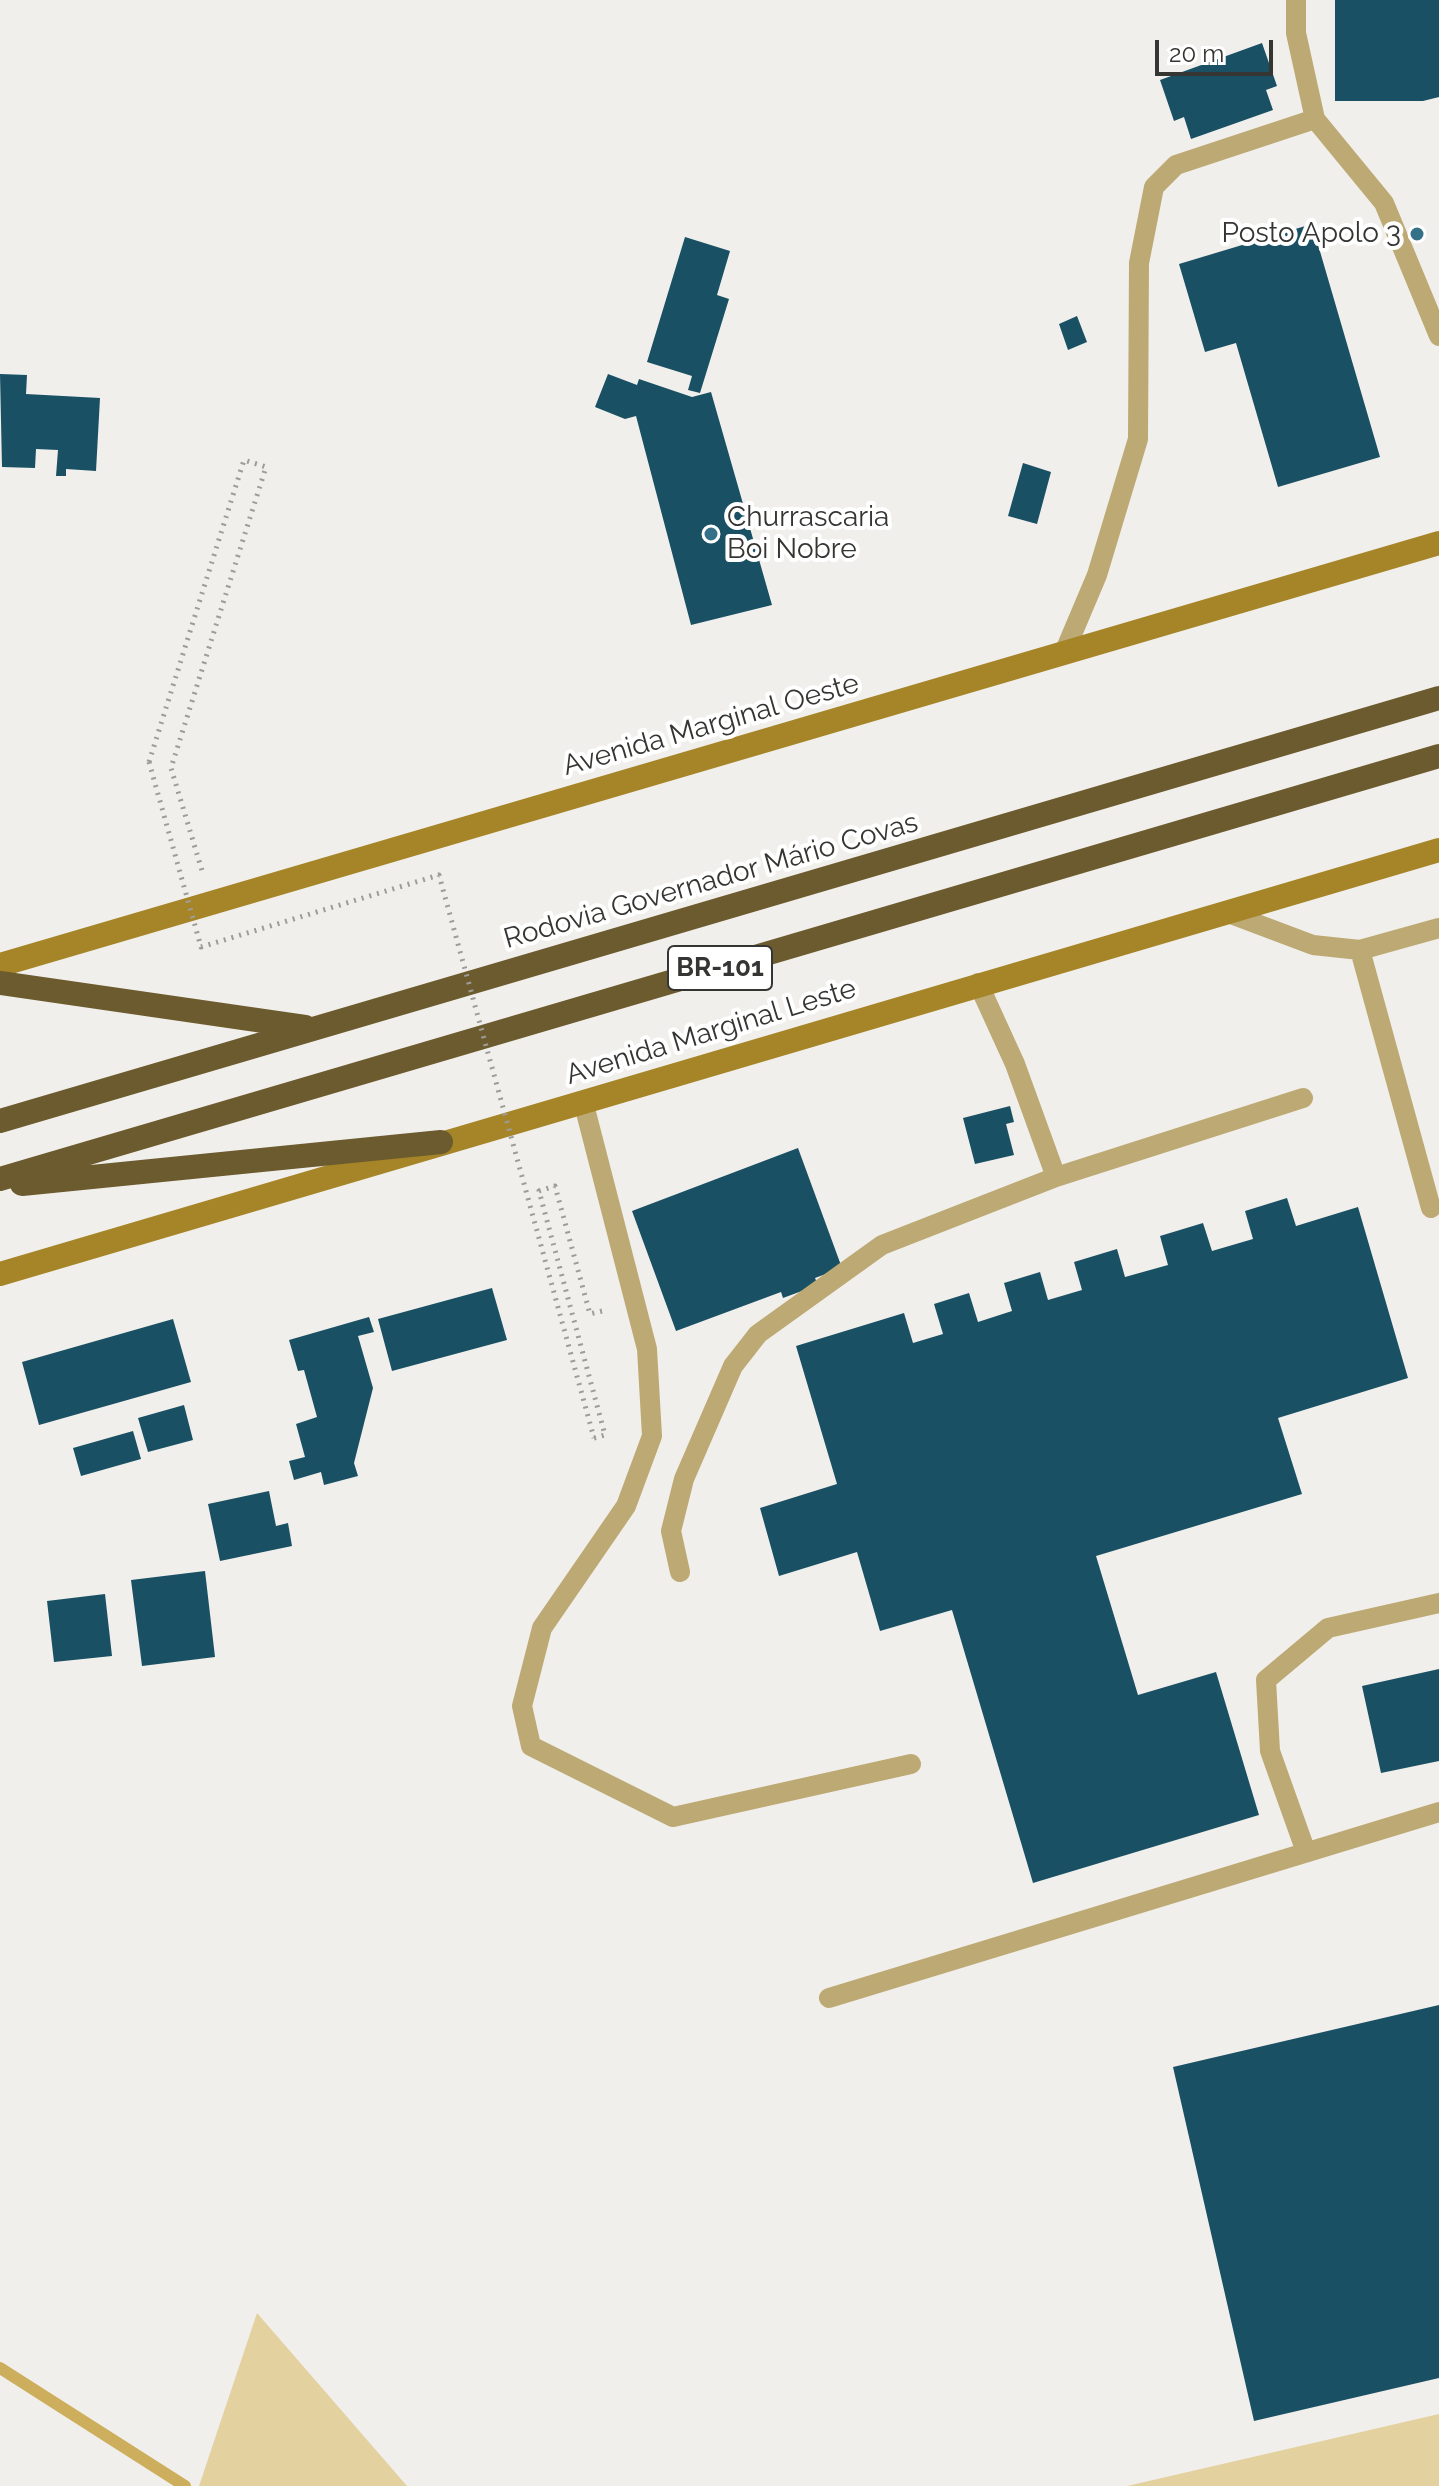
<!DOCTYPE html>
<html>
<head>
<meta charset="utf-8">
<style>
  body { margin:0 }
  #map { position:relative; width:1439px; height:2486px; overflow:hidden; background:#f1efeb; font-family:Raleway,sans-serif }
  canvas { display:block }
  .scale { position:absolute; left:1155px; top:40px; width:118px; height:36px; box-sizing:border-box; border:4px solid #353533; border-top:0; padding-left:10px; font-size:24px; line-height:28px; white-space:nowrap; color:#353533; -webkit-text-stroke:6px #fff; paint-order:stroke }
</style>
</head>
<body>
<div id="map">
<canvas width="1439" height="2486"></canvas>
<div class="scale">20 m</div>
</div>
<script>
const g = document.querySelector('canvas').getContext('2d');
g.lineJoin = 'round';
function paint(path, color) { g.fillStyle = color; g.fill(path, 'evenodd'); }
const shape = rows => new Path2D(rows.map(r => 'M' + r).join(''));
function trace(path, color, width, dash) { g.strokeStyle = color; g.lineWidth = width; g.lineCap = dash ? 'butt' : 'round'; g.setLineDash(dash || []); g.stroke(path); }
function drawText(font, color, halo, rows, align = 'center') {
  g.font = font + ' Raleway,sans-serif'; g.lineWidth = 8; g.setLineDash([]); g.textBaseline = 'middle'; g.strokeStyle = halo; g.fillStyle = color; for (const [text, x, y, turn = 0] of rows) {
    g.save(); g.translate(x, y); g.rotate((+turn || 0) * Math.PI / 180); g.textAlign = isNaN(turn) ? turn : align; if (halo) g.strokeText(text, 0, 0); g.fillText(text, 0, 0); g.restore();
  }
}
paint(shape([
  [257,2313,407,2486,199,2486],
  [1439,2414,1439,2486,1127,2486]
]), '#e4d1a0');
trace(shape([
  [0,2368,185,2486]
]), '#ccae5c', 12);
paint(shape([
  [1335,0,1439,0,1439,97,1423,101,1335,101],
  [1262,43,1277,86,1266,90,1273,110,1191,139,1184,117,1174,121,1160,80],
  [1312,224,1380,457,1278,487,1236,343,1205,352,1179,264],
  [685,237,730,251,717,295,729,299,700,393,688,390,692,376,647,362],
  [1077,316,1087,342,1068,350,1059,324],
  [0,374,27,375,26,394,100,398,96,471,66,469,66,476,56,476,58,450,36,449,35,468,2,467],
  [608,374,637,385,639,379,692,397,711,392,772,605,691,625,636,416,625,419,595,407],
  [1023,463,1051,472,1037,524,1008,516],
  [1010,1106,1014,1122,1006,1124,1014,1155,975,1164,963,1118],
  [798,1148,842,1268,815,1278,818,1285,783,1298,781,1292,676,1331,632,1211],
  [1287,1198,1296,1226,1358,1207,1408,1378,1278,1418,1302,1494,1096,1556,1138,1695,1216,1672,1259,1815,1033,1883,952,1610,880,1631,857,1552,779,1576,760,1508,837,1484,796,1346,904,1313,913,1343,943,1334,934,1304,969,1293,978,1322,1012,1311,1004,1283,1040,1272,1048,1300,1082,1290,1074,1262,1117,1249,1125,1277,1168,1265,1160,1236,1203,1223,1212,1251,1253,1239,1245,1211],
  [492,1288,507,1340,392,1371,378,1319],
  [369,1317,374,1332,358,1336,373,1388,354,1463,358,1476,324,1485,321,1472,294,1480,289,1461,305,1457,296,1424,317,1417,304,1370,298,1371,289,1340],
  [173,1319,191,1382,39,1425,22,1362],
  [184,1405,193,1440,148,1452,138,1418],
  [133,1431,141,1459,81,1476,73,1448],
  [269,1491,276,1526,288,1523,292,1546,220,1561,208,1504],
  [205,1571,215,1657,142,1666,131,1580],
  [105,1594,112,1656,54,1662,47,1601],
  [1439,1669,1439,1761,1381,1773,1362,1686],
  [1439,2005,1439,2378,1254,2421,1173,2067]
]), '#1a5064');
trace(shape([
  [149,762,244,460,266,467,171,768,203,874],
  [594,1438,605,1435,539,1191,555,1186,590,1314,606,1310]
]), '#9d9c98', 5, [2, 6]);
trace(shape([
  [1296,0,1296,33,1315,119,1384,203,1439,336],
  [1064,653,1097,575,1138,439,1139,263,1154,187,1176,165,1315,119],
  [1228,913,1313,945,1360,950,1439,928],
  [1360,950,1431,1208],
  [978,983,1015,1064,1056,1177,1303,1098],
  [583,1101,647,1349,652,1436,626,1506,542,1628,522,1706,531,1746,673,1817,911,1764],
  [680,1572,671,1531,684,1479,733,1366,758,1334,882,1245,1056,1177],
  [1306,1852,1270,1751,1266,1680,1328,1628,1439,1603],
  [829,1998,1439,1812]
]), '#bda973', 20);
trace(shape([
  [0,965,1439,543],
  [0,1274,1439,850]
]), '#a58528', 24);
trace(shape([
  [0,983,305,1027],
  [0,1121,1439,698],
  [0,1179,1439,756],
  [22,1184,441,1142]
]), '#6c5b2e', 24);
trace(shape([
  [149,762,201,947,439,875,594,1438]
]), '#9d9c98', 5, [2, 6]);
for (const [x, y, r, color] of [
  [1417,234,8,"#347087"],
  [711,534,8,"#347087"]
]) { const dot = new Path2D(); dot.arc(x, y, r, 0, 2 * Math.PI); g.fillStyle = color; g.fill(dot); trace(dot, '#fff', 3); }
for (const [x, y, w] of [
  [720,968,104]
]) { const box = new Path2D(); box.roundRect(x - w / 2, y - 22, w, 44, 6); g.fillStyle = '#fff'; g.fill(box); trace(box, '#353533', 2); }
drawText('bold 26px', '#353533', null, [
  ["BR-101",720,968]
]);
drawText('28px', '#353533', '#fff', [
  ["Posto Apolo 3",1401,234],
  ["Churrascaria",727,518,"left"],
  ["Boi Nobre",727,550,"left"]
], 'right');
drawText('28px', '#353533', '#fff', [
  ["Avenida Marginal Oeste",711,725,-16],
  ["Rodovia Governador Mário Covas",711,881,-16],
  ["Avenida Marginal Leste",711,1032,-17]
]);
</script>
</body>
</html>
